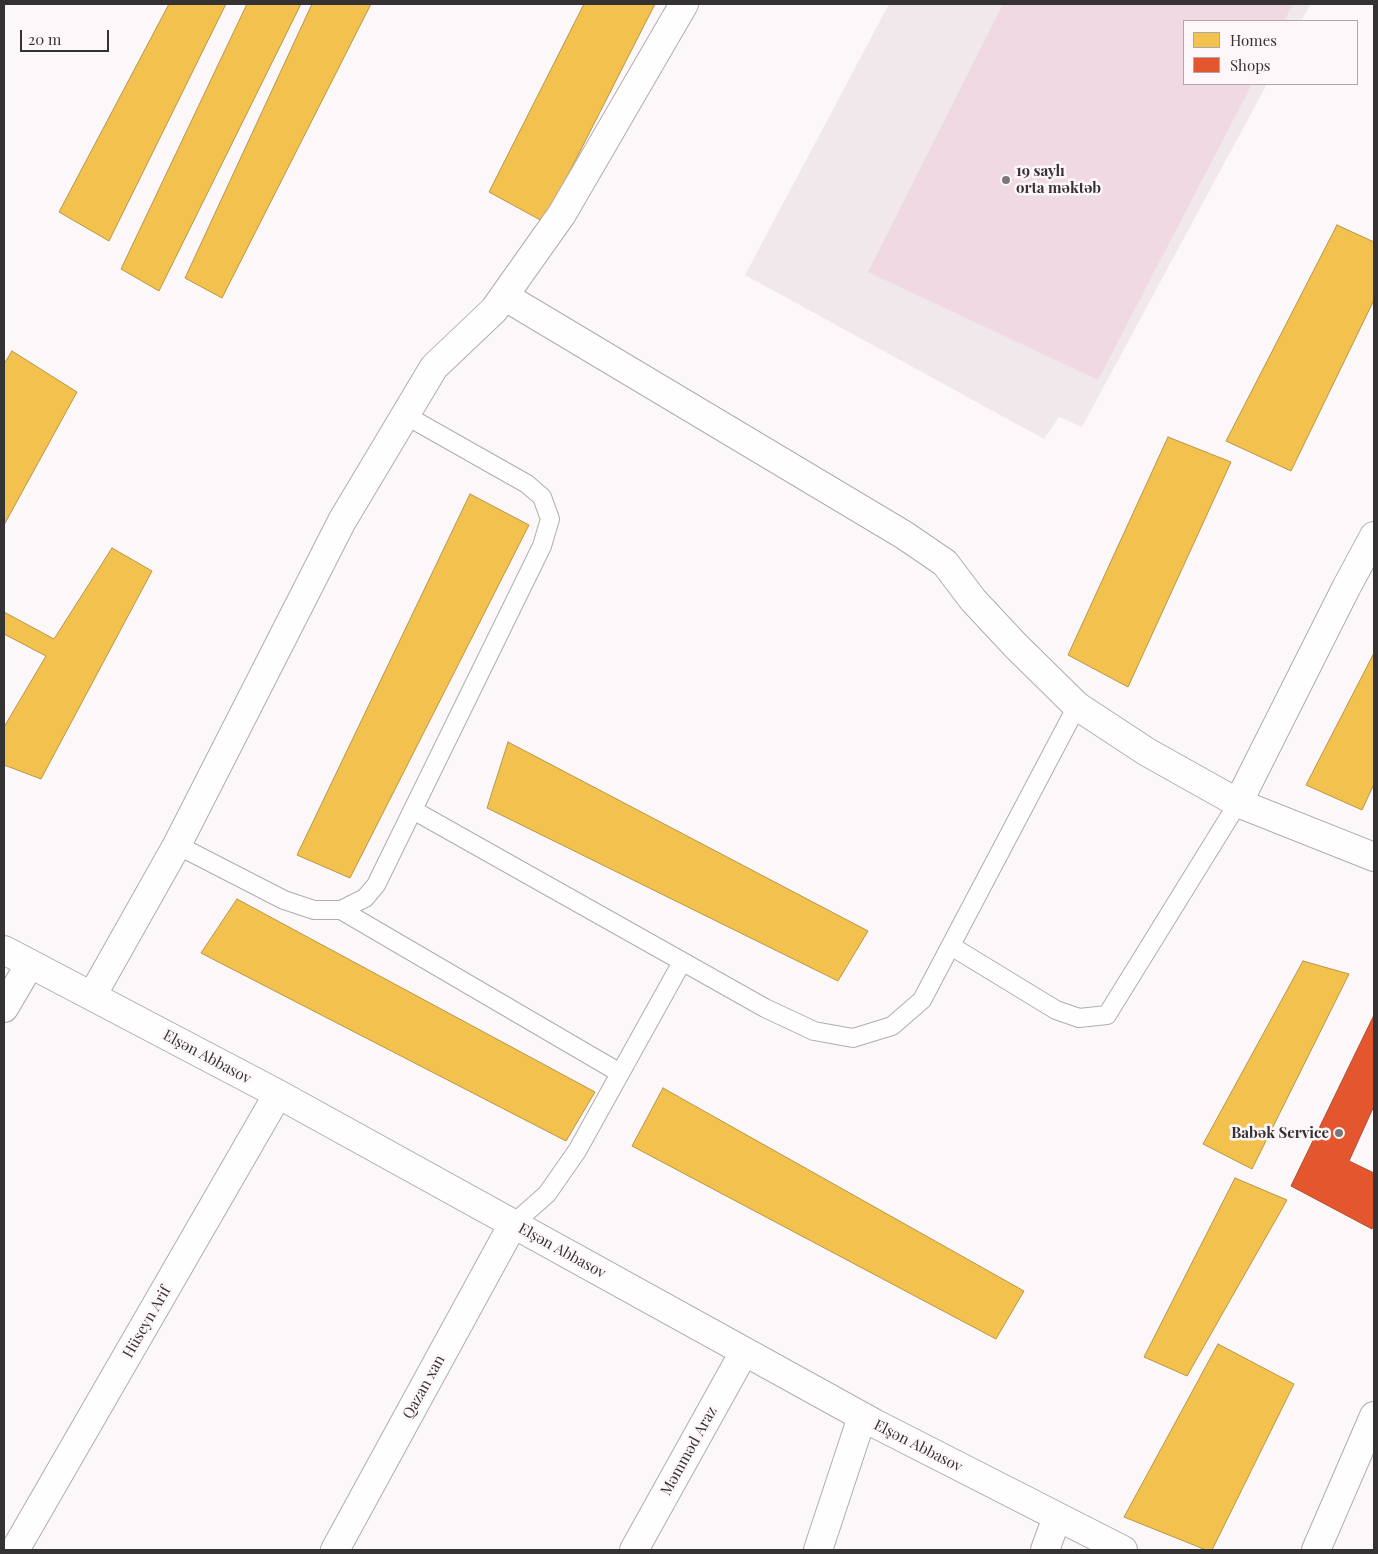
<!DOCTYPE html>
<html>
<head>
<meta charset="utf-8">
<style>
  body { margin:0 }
  #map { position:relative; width:1378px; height:1554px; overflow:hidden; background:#fcf8fa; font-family:"Playfair Display",serif }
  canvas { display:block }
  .frame { position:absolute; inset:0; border:5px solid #353233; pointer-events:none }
  .legend { position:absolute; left:1183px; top:20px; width:175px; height:65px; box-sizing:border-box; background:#fdf7fa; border:1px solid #ada8aa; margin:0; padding:6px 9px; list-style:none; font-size:15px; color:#353233 }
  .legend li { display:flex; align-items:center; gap:10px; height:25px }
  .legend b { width:25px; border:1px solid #ada8aa }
  .scale { position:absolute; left:20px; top:30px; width:89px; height:22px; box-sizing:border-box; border:2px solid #353233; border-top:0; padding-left:6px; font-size:15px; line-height:18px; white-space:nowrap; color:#353233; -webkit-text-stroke:4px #fdf7fa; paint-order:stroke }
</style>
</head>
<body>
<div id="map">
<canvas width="1378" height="1554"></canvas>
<div class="frame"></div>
<ul class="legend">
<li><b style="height:14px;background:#f2c14e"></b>Homes</li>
<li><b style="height:14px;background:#e4572e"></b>Shops</li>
</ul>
<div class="scale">20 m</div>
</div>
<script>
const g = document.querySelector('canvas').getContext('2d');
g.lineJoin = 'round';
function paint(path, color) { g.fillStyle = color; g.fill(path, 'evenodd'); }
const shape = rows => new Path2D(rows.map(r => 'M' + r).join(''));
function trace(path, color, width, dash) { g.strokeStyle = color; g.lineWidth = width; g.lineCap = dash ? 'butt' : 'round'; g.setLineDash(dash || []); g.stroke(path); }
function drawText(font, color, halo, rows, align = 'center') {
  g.font = font + ' "Playfair Display",serif'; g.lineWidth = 5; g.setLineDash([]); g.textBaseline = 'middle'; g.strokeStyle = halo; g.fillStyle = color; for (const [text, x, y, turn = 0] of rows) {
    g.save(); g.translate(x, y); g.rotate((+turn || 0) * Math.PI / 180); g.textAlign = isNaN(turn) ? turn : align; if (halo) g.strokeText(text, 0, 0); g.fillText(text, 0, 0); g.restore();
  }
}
paint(shape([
  [889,4,1311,4,1301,21,1184,21,1184,84,1267,84,1082,427,1059,417,1044,439,745,275]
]), '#f1e8eb');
paint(shape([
  [1003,4,1293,4,1284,21,1184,21,1184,84,1252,84,1098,380,868,272]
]), '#f0d9e3');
const homes = shape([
  [169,4,226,4,109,241,59,212,169,4],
  [247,4,301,4,159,291,121,269,247,4],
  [312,4,371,4,222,298,185,278,312,4],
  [584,4,655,4,544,222,489,192,584,4],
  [1337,225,1374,242,1374,300,1291,471,1226,441,1337,225],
  [12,351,77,392,4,525,4,364,12,351],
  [1168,437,1231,462,1128,687,1068,655,1168,437],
  [470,494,529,525,350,878,297,855,470,494],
  [112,548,152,571,41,779,4,765,4,727,46,656,4,634,4,612,54,639,112,548],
  [1374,653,1374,784,1362,810,1306,785,1374,653],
  [508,742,868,931,838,981,487,808,508,742],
  [237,899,595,1092,566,1141,201,953,237,899],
  [1303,961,1349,974,1252,1169,1203,1144,1303,961],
  [663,1088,1024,1291,996,1339,632,1146,663,1088],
  [1235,1178,1287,1200,1187,1376,1144,1357,1235,1178],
  [1218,1344,1294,1384,1212,1550,1206,1550,1124,1517,1218,1344]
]);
paint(homes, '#f2c14e');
trace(homes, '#b99646', 1);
const shops = shape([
  [1374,1015,1374,1106,1349,1161,1374,1173,1374,1224,1372,1229,1291,1186,1374,1015]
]);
paint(shops, '#e4572e');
trace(shops, '#b04c30', 1);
const lane = shape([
  [413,810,765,1008,814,1031,853,1038,892,1026,922,1000,1077,706],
  [177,845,284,900,314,910,341,910,365,898,376,885,542,546,550,519,542,497,527,484,405,415],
  [341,910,620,1073],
  [951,946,1056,1010,1079,1018,1107,1015,1238,803],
  [513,1224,547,1194,577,1151,682,962]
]);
const street = shape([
  [504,296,904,535,945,563,973,600,1016,646,1077,706,1147,752,1238,803,1374,857],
  [1238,803,1346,588,1374,536],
  [4,950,278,1094,874,1423,1123,1550],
  [92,996,177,845,342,521,434,367,494,310,562,214,684,4],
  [4,1008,30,964],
  [15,1550,278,1094],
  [335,1550,513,1224],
  [634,1550,744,1352],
  [818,1550,862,1417],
  [1045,1550,1057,1517],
  [1316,1550,1374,1416]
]);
trace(lane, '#b0adae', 20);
trace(street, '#b0adae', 30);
trace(lane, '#fffefe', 18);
trace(street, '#fffefe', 28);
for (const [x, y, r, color] of [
  [1006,180,5,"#7b7779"],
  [1339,1133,5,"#7b7779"]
]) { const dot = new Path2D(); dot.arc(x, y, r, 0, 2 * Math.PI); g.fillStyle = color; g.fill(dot); trace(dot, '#fdf7fa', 2); }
drawText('bold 15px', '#353233', '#fdf7fa', [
  ["19 saylı",1016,171],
  ["orta məktəb",1016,188],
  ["Babək Service",1329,1133,"right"]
], 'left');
drawText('15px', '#353233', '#fdf7fa', [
  ["Elşən Abbasov",207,1057,28],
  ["Elşən Abbasov",562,1251,29],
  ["Hüseyn Arif",147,1322,-60],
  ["Qazan xan",424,1387,-61],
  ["Elşən Abbasov",918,1446,27],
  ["Məmməd Araz",689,1451,-61]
]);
</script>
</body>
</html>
